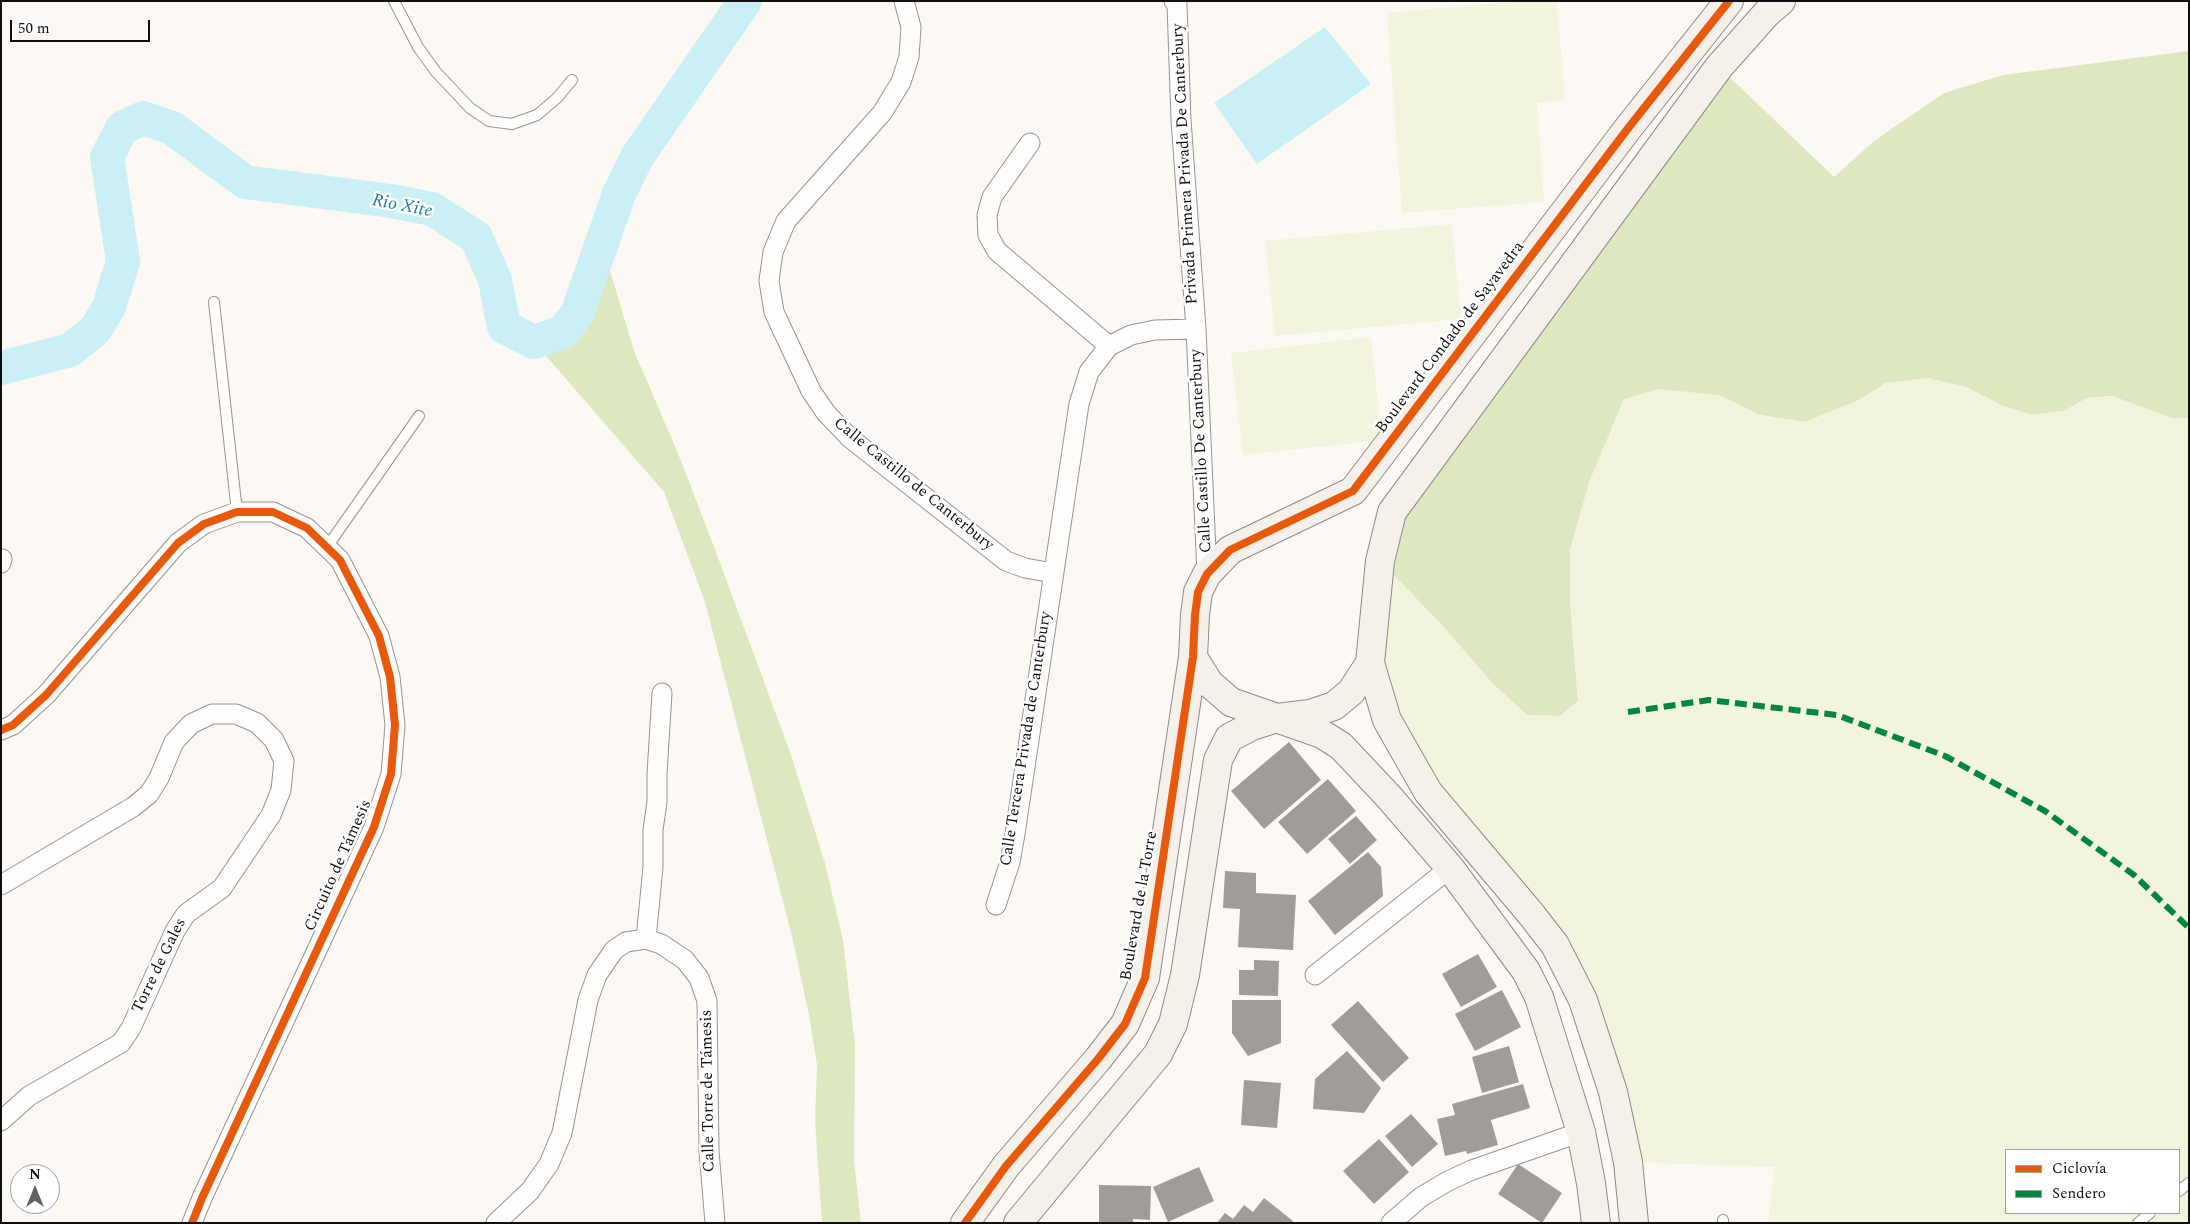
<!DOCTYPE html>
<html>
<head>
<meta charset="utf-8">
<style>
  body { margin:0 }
  #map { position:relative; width:2190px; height:1224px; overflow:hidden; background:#fcf8f4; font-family:Spectral,serif }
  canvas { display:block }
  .frame { position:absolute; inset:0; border:2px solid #0f0f0f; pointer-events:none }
  .legend { position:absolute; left:2005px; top:1149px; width:175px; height:65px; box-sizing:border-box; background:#fff; border:1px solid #9f9f9f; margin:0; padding:6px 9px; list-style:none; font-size:15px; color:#0f0f0f }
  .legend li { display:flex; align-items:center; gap:10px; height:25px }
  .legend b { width:25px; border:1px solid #9f9f9f }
  .north { position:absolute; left:10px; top:1164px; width:50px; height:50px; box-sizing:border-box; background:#fff; border:1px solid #9f9f9f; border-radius:50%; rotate:0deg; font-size:14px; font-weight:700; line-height:20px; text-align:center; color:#0f0f0f }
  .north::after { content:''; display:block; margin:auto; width:18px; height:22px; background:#62615f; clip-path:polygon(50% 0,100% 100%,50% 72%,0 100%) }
  .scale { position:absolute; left:10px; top:20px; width:140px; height:22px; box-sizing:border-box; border:2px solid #0f0f0f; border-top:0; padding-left:6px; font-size:15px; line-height:18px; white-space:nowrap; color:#0f0f0f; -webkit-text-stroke:4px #fff; paint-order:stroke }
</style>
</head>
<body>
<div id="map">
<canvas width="2190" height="1224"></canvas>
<div class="frame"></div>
<ul class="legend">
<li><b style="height:6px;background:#e8590c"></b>Ciclovía</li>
<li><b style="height:6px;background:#00873e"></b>Sendero</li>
</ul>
<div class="north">N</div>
<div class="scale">50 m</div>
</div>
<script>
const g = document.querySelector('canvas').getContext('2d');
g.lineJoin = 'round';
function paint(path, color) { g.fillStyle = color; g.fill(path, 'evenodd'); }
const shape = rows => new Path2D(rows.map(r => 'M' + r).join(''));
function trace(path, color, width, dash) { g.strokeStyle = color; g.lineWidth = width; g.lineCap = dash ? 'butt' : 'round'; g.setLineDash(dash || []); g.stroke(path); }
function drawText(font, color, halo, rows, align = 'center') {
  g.font = font + ' Spectral,serif'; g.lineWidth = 5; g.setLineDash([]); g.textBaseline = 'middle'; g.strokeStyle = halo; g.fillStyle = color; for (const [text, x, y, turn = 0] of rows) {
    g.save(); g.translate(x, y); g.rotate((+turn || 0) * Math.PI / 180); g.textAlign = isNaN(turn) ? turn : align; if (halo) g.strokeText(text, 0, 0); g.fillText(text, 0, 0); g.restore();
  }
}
paint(shape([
  [2189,51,2189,418,2171,418,2112,396,2087,398,2064,411,2032,415,2003,406,1966,387,1886,383,1857,401,1805,422,1760,415,1718,395,1624,399,1589,483,1570,551,1570,600,1578,701,1560,716,1527,715,1493,684,1440,623,1380,561,1384,542,1719,67,1834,177,1874,141,1944,93,2003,75],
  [602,244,634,351,677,451,713,544,790,752,825,863,843,940,855,1045,854,1161,861,1223,822,1223,815,1121,817,1065,809,1015,792,936,705,602,664,492,534,342,563,332,577,314]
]), '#dde8c1');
paint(shape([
  [1520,1,1557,1,1565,100,1537,103,1544,202,1402,213,1387,13],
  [1452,224,1461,319,1275,336,1265,241],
  [1371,337,1382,440,1243,455,1231,353],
  [1928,378,1966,387,2003,406,2032,415,2064,411,2087,398,2112,396,2171,418,2189,418,2189,1223,1768,1223,1775,1167,1628,1162,1583,1000,1454,824,1370,663,1380,561,1440,623,1493,684,1527,715,1560,716,1578,701,1570,600,1570,551,1589,483,1624,399,1659,389,1718,395,1760,415,1805,422,1857,401,1886,383],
  [2006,1150,2179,1150,2179,1213,2006,1213]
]), '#f3f4dd');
paint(shape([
  [1325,27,1371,84,1257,164,1214,103]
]), '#caf0f6');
trace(shape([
  [1,368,70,350,95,330,109,307,123,261,107,157,122,128,143,118,172,128,245,182,391,201,432,209,476,237,495,280,504,327,534,342,563,332,577,314,619,194,637,157,745,1]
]), '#caf0f6', 34);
paint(shape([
  [1289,742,1321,780,1264,829,1231,791],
  [1328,779,1356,811,1307,854,1278,822],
  [1356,816,1377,840,1350,864,1328,839],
  [1368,852,1381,867,1383,896,1335,935,1308,901],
  [1225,871,1256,873,1256,893,1296,895,1293,950,1238,947,1240,909,1223,908],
  [1478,954,1497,987,1461,1007,1442,974],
  [1254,960,1279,961,1278,996,1239,995,1239,970,1254,970],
  [1502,990,1521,1027,1475,1051,1455,1014],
  [1232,1000,1281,1000,1281,1043,1248,1056,1232,1033],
  [1358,1001,1409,1058,1383,1082,1331,1025],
  [1509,1046,1519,1082,1482,1093,1472,1057],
  [1347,1051,1381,1088,1364,1113,1313,1109,1315,1079],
  [1244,1080,1281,1083,1277,1128,1241,1125],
  [1523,1084,1530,1108,1491,1120,1498,1145,1467,1154,1466,1151,1445,1156,1437,1119,1455,1115,1452,1104],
  [1411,1114,1438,1144,1412,1167,1385,1136],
  [1379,1139,1409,1172,1374,1204,1343,1171],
  [1518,1164,1562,1193,1542,1223,1498,1194],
  [1199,1167,1214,1201,1168,1222,1153,1187],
  [1099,1185,1151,1186,1150,1220,1133,1219,1133,1223,1099,1223],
  [1264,1198,1293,1221,1292,1223,1217,1223,1225,1213,1233,1219,1244,1205,1253,1212]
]), '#a09c99');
const lane = shape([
  [394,1,418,47,436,72,470,108,489,121,512,124,537,115,557,98,572,80],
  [214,302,237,512],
  [327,547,419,416],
  [2179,1191,2189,1183],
  [1723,1223,1723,1220],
  [2138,1223,2150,1213]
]);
const street = shape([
  [904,1,911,27,909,57,901,82,882,113,786,221,773,252,769,281,774,312,811,391,826,413,850,438,1006,561,1025,568,1053,573],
  [1174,1,1177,4,1181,120,1196,329,1207,574],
  [1030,143,992,197,987,215,988,235,997,251,1109,346],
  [1,563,2,559],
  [1,730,13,725,46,695,178,543,204,524,237,512,273,512,307,528,340,560,379,636,390,677,395,725,391,774,374,827,202,1198,192,1223],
  [1,885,133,807,149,794,159,778,174,742,191,724,212,714,236,714,257,723,274,740,284,761,281,790,271,815,222,888,186,914,175,931,131,1028,121,1043,29,1096,1,1121],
  [996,905,1010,862,1015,834,1079,404,1089,372,1109,346,1131,335,1155,330,1196,329],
  [646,939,653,867,653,830,657,802,657,774,662,693],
  [1315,975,1450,868],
  [496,1223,530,1191,549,1164,562,1133,588,1000,597,975,614,950,626,942,646,939,661,944,685,960,699,978,707,1001,709,1151,715,1223],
  [1391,1223,1421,1197,1448,1181,1472,1170,1581,1132]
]);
const secondary = shape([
  [1193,657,1209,683,1231,702,1322,734,1341,746,1389,797,1450,868,1526,971,1539,997,1581,1132,1591,1183,1596,1223],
  [965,1223,1006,1166,1098,1059,1125,1024,1145,978,1193,657,1195,615,1198,592,1207,574,1230,550,1353,491,1629,127,1729,1],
  [1018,1223,1158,1054,1173,1024,1185,975,1218,760,1229,738,1252,726,1277,718,1310,714,1334,706,1351,692,1370,663],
  [1634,1223,1628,1162,1613,1092,1583,1000,1555,945,1531,914,1428,792,1387,720,1370,663,1380,561,1392,512,1719,67,1767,13,1781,1]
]);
trace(lane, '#969492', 12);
trace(street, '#969492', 21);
trace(secondary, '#8c8b89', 30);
trace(lane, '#fffefd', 10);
trace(street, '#fffefd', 19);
trace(secondary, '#f5f1ea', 28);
trace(shape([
  [1628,712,1709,700,1837,715,1945,756,2045,811,2134,875,2189,928]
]), '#00873e', 6, [12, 6]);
trace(shape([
  [1,730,13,725,46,695,178,543,204,524,237,512,273,512,307,528,340,560,379,636,390,677,395,725,391,774,374,827,202,1198,192,1223],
  [965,1223,1006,1166,1098,1059,1125,1024,1145,978,1193,657,1195,615,1198,592,1207,574,1230,550,1353,491,1629,127,1729,1]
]), '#e8590c', 8);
drawText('16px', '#0f0f0f', '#fff', [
  ["Privada Primera Privada De Canterbury",1186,164,-93],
  ["Boulevard Condado de Sayavedra",1451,338,-53],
  ["Calle Castillo De Canterbury",1202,451,-93],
  ["Calle Castillo de Canterbury",913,485,39],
  ["Calle Tercera Privada de Canterbury",1027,739,-81],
  ["Circuito de Támesis",339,866,-66],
  ["Boulevard de la Torre",1140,906,-80],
  ["Torre de Gales",160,966,-64],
  ["Calle Torre de Támesis",709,1091,-91]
]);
drawText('italic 18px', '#157c9c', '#fff', [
  ["Rio Xite",402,207,11]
]);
</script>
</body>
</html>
